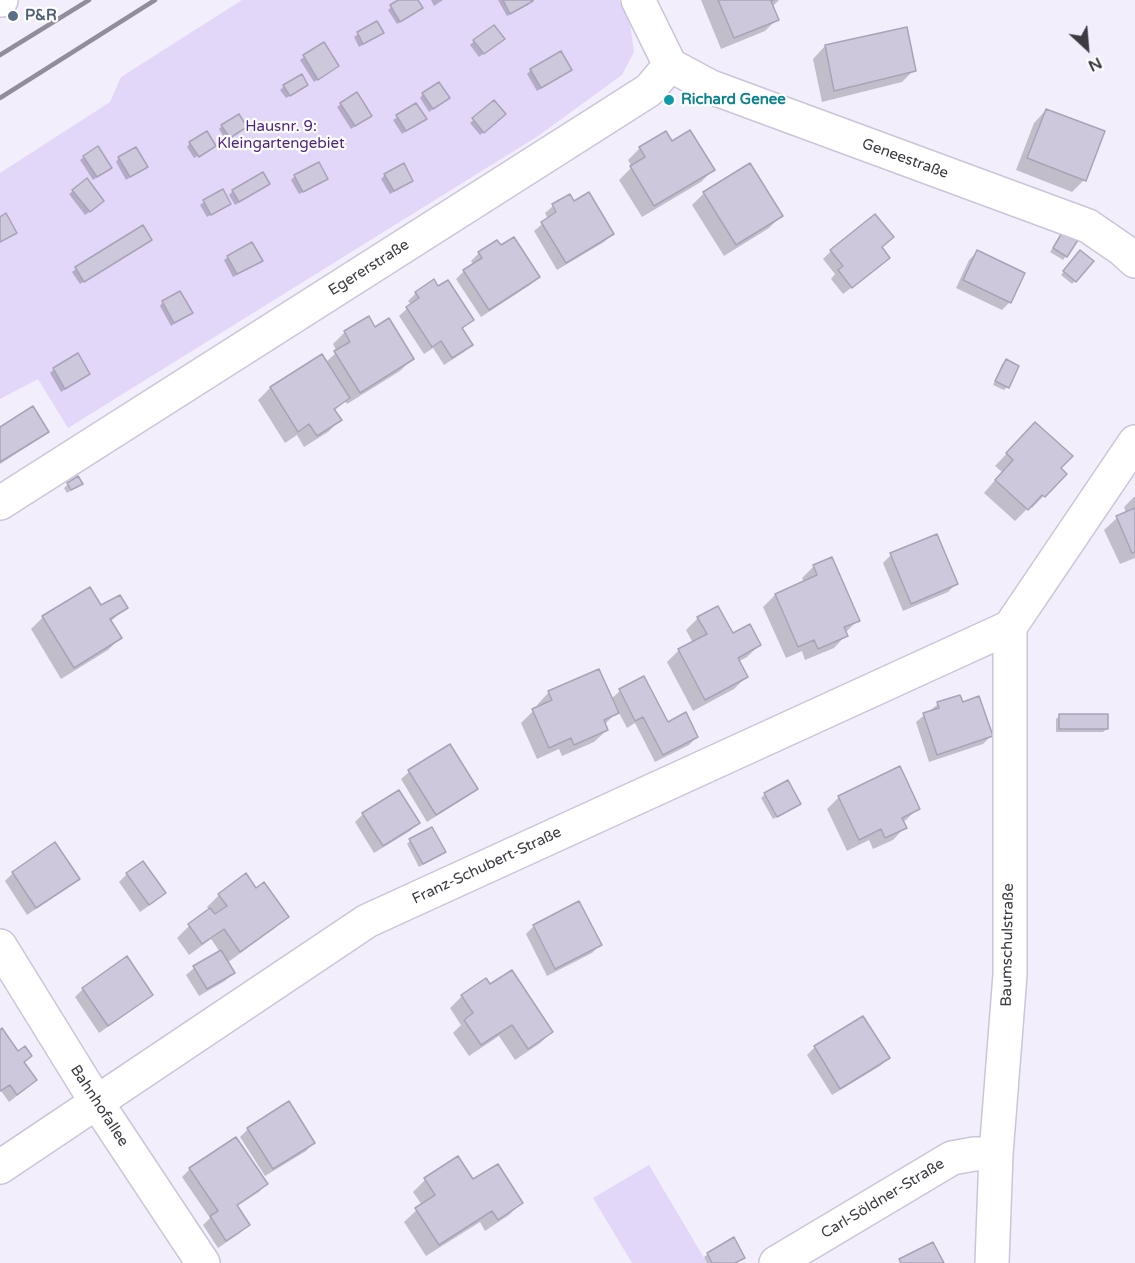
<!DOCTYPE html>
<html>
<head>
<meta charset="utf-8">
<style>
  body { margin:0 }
  #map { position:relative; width:1135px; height:1263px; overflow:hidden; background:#f3eefc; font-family:"Varela Round",sans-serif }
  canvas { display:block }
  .north { position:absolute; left:1057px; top:18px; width:60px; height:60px; -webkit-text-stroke:4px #fff; paint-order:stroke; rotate:154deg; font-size:16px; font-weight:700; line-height:24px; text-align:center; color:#3d3a42 }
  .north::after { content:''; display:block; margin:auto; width:21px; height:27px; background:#3d3a42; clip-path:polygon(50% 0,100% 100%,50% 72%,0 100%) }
</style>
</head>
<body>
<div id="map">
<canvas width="1135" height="1263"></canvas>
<div class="north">N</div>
</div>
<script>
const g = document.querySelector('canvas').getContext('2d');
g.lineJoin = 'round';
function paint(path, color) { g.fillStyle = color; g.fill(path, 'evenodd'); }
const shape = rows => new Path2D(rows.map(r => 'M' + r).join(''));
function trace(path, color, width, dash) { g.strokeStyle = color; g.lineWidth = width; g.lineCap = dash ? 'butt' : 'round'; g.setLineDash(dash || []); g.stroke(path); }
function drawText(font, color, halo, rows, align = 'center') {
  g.font = font + ' "Varela Round",sans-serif'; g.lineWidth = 4.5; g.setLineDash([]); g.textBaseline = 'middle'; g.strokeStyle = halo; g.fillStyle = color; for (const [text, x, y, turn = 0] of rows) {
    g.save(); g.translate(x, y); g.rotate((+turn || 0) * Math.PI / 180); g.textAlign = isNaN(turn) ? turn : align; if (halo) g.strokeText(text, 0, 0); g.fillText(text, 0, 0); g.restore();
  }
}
paint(shape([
  [242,0,619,0,630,23,634,52,622,75,538,136,68,428,38,379,0,399,0,173,110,102,121,77],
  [649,1165,707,1263,632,1263,593,1198]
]), '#e2d6f9');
paint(shape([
  [401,0,416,0,421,8,397,24,388,10],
  [431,0,443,0,434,6],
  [498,0,531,0,531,1,528,5,507,16],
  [701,0,779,0,772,7,777,19,765,31,721,49],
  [377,23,382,32,379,36,359,47,354,37,358,34],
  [474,41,499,42,479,57,470,45],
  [323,44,337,66,314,82,300,60],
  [825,46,914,70,902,82,822,102,813,59],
  [531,70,567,73,537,91,527,74],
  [284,86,303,88,286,98,280,90],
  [423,94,444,101,429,112,420,98],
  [494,102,501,117,480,135,470,123],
  [341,104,367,119,351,129,337,107],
  [416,105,425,119,402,134,393,120],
  [1046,110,1084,180,1072,192,1016,170,1034,123],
  [222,126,242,130,226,140,219,129],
  [190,143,213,147,194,158,187,147],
  [671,143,713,170,701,182,642,217,619,180,632,167,628,160,640,148],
  [84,157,107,171,93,180,80,160],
  [119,158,146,167,126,180,116,162],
  [385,175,412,181,408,184,390,194,381,179],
  [295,176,323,182,299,194,291,180],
  [268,184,265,187,235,205,229,195,233,191],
  [73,191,99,205,85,215,69,194],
  [704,193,781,216,769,228,724,256,692,205],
  [569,196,574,203,612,234,604,242,557,270,534,231,548,219,545,213,553,206],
  [204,202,225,207,207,217,200,205],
  [143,227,146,243,80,284,72,272,76,269],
  [1063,233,1066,256,1063,260,1050,252],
  [881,248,880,266,843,294,831,279,835,274,823,259,831,251],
  [977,252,1010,302,1002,310,956,288,969,260],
  [479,253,538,277,530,285,481,317,456,279,464,271,474,265,471,261],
  [1077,255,1075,281,1072,284,1061,275],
  [228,257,257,264,233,277,224,260],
  [438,288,472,320,462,329,472,344,464,352,444,365,433,348,424,354,399,316,411,305,408,301,416,293],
  [163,302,191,313,187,316,171,326,160,306],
  [368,318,375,329,412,359,400,371,347,404,345,401,334,411,340,420,328,432,304,447,297,435,285,443,258,400,270,388,321,356,326,362,337,352,333,344,345,332],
  [77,355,88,374,61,392,50,373,54,369],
  [1006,361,1007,387,1004,390,993,385,1002,364],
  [0,429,47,431,39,439,0,464],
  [1023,436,1065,474,1032,508,1030,506,1015,521,984,493,1002,472,995,466],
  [68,484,81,484,67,493,64,488],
  [1135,496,1135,558,1120,564,1104,530,1117,518,1126,513,1124,507],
  [891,555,956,584,948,592,903,611,883,563],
  [814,566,858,620,845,633,846,635,834,648,805,660,802,651,786,658,763,607,775,595,804,583,802,578],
  [101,608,126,608,110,622,120,638,108,650,61,679,31,629,43,617],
  [698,618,732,635,759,645,747,657,738,662,746,677,734,689,693,711,667,662,679,650,693,643,686,630],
  [644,678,668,724,697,737,689,745,655,762,635,723,627,728,618,711,604,725,607,730,594,742,562,756,559,749,537,759,521,723,533,711,539,708,537,705,549,692,611,699,620,691],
  [938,704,962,704,991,736,983,744,929,762,916,722],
  [1059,716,1107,729,1103,732,1056,732,1056,719],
  [449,746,476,788,468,796,427,822,401,779,409,772],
  [765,794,799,804,796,807,773,819,761,798],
  [839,797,918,808,906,820,903,822,905,827,893,840,873,849,869,840,847,851,827,809],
  [363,814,418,823,410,831,374,853,355,822],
  [410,841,444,852,441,855,419,867,407,844],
  [143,863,164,893,156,901,140,912,119,882,127,874],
  [13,873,78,879,70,886,27,915,5,881],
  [256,890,287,916,275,928,227,963,233,973,225,981,199,996,186,975,194,968,220,952,211,939,189,955,177,938,189,926,210,911,207,907,219,895],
  [534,926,600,945,592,953,547,976,526,934],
  [126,958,151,994,143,1002,99,1033,75,997,83,989],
  [490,986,552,1032,539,1044,515,1060,499,1036,469,1056,453,1033,461,1025,450,1008,462,996],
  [0,1032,18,1053,30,1056,23,1064,35,1080,27,1088,9,1102,1,1091,0,1092],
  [815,1047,888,1058,880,1066,832,1095,807,1055],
  [248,1129,313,1143,306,1151,265,1176,240,1137],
  [458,1158,473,1181,521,1203,509,1215,485,1231,480,1222,426,1256,404,1222,422,1205,413,1192,425,1180],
  [190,1169,266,1184,259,1192,236,1207,248,1225,240,1233,218,1248,203,1225,210,1218,182,1177],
  [708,1254,739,1261,735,1263,707,1263,704,1257]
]), '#0003');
const building = shape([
  [398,0,418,0,423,8,400,22,390,5,398,0],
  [503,0,533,0,533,1,510,14,503,0],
  [718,0,774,0,771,1,779,20,734,38,718,0],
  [377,21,384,33,363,44,357,32,377,21],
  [494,25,505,39,484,54,473,40,494,25],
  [907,27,916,71,834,91,825,45,907,27],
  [324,42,339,66,318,80,303,55,324,42],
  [561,51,572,70,541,88,530,69,561,51],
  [302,74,308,85,290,96,283,85,302,74],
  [439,82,450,98,433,109,422,93,439,82],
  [357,92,372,116,355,126,340,103,357,92],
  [494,100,506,114,484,133,472,118,494,100],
  [416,103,427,119,406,131,396,115,416,103],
  [1046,109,1105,131,1086,181,1027,158,1046,109],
  [239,114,247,127,230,138,221,125,239,114],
  [690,130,715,170,654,206,630,166,645,157,639,147,666,131,672,141,690,130],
  [207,131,216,146,199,157,189,142,207,131],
  [98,146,112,168,97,177,83,156,98,146],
  [136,147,148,167,130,177,118,157,136,147],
  [319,162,328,179,303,192,294,175,319,162],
  [404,163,413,181,394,191,384,174,404,163],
  [750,163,783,216,736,245,703,192,750,163],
  [263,172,270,184,239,202,232,190,263,172],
  [87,178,104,201,90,212,72,190,87,178],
  [223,189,231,204,211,215,203,200,223,189],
  [589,192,614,234,566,263,541,222,556,212,552,204,570,194,574,201,589,192],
  [6,213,17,233,0,242,0,217,6,213],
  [875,214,894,237,882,247,890,258,852,288,838,270,843,266,830,250,875,214],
  [143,225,152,240,84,282,75,267,143,225],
  [1063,231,1078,240,1067,257,1053,248,1063,231],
  [514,237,540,277,489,310,463,270,482,258,478,252,497,240,501,245,514,237],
  [252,242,263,261,237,274,227,256,252,242],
  [977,250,1025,273,1011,303,963,280,977,250],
  [1080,250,1094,261,1076,282,1063,271,1080,250],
  [434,279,438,286,448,280,474,320,462,328,473,345,452,358,441,341,432,347,406,307,419,298,415,292,434,279],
  [180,291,193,313,174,323,162,301,180,291],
  [369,316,375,327,389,318,414,359,360,393,334,351,350,342,344,331,369,316],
  [78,353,90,374,65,389,53,368,78,353],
  [322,354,350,398,334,409,342,420,317,436,309,424,298,432,270,387,322,354],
  [1006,359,1019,366,1009,388,995,381,1006,359],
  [33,406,49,432,0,462,0,427,33,406],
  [1035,422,1073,456,1061,468,1067,474,1045,497,1042,495,1028,510,995,480,1013,460,1006,453,1035,422],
  [78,476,83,484,71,490,67,483,78,476],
  [1135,508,1135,552,1132,553,1116,516,1135,508],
  [937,534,958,584,911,604,890,553,937,534],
  [832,557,860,621,844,627,848,636,818,649,814,640,798,647,775,594,817,575,813,565,832,557],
  [90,587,101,605,120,595,128,608,110,619,122,638,74,668,42,616,90,587],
  [718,606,733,633,750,624,761,645,738,658,748,677,705,700,678,649,707,634,697,617,718,606],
  [599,669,619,713,604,720,608,730,574,745,571,738,549,748,532,709,552,700,548,691,599,669],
  [644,676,668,722,686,712,698,737,663,755,643,717,635,721,619,689,644,676],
  [960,695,963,702,979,696,993,736,937,755,923,713,939,708,937,702,960,695],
  [1059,714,1108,714,1108,729,1059,729,1059,714],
  [450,744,478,789,436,815,408,770,450,744],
  [900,766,920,809,902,818,907,828,885,838,881,829,859,840,838,796,900,766],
  [788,780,801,804,777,817,764,793,788,780],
  [399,790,420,823,383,846,362,813,399,790],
  [432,827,446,852,423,864,409,839,432,827],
  [55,842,80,879,36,908,12,872,55,842],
  [143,861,166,893,149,905,126,873,143,861],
  [246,873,256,888,264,882,289,917,240,952,224,929,202,944,188,924,210,908,215,914,227,906,218,894,246,873],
  [579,901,602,945,555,969,533,925,579,901],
  [221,950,235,973,207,989,193,966,221,950],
  [127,956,153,995,108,1026,82,988,127,956],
  [512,970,553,1032,528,1049,512,1025,481,1045,464,1020,473,1013,461,995,486,978,490,984,512,970],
  [863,1016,890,1058,840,1089,814,1046,863,1016],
  [2,1028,18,1051,25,1046,32,1056,24,1062,37,1080,17,1095,10,1085,0,1091,0,1030,2,1028],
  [289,1101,315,1143,273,1169,247,1128,289,1101],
  [236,1137,268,1184,237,1205,250,1225,226,1241,210,1216,218,1211,189,1168,236,1137],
  [458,1156,473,1179,498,1164,523,1203,498,1220,492,1211,439,1245,415,1208,435,1195,424,1178,458,1156],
  [734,1237,745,1258,735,1263,712,1263,707,1253,734,1237],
  [933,1242,944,1263,901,1263,899,1259,933,1242]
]);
paint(building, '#cec8dd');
trace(building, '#a9a3b7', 1.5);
const minor = shape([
  [0,0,1,0],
  [638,0,670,65],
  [670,65,711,87,1088,226,1123,250,1135,261],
  [0,503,613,113,649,90,670,65],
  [1010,627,1135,442],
  [0,946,97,1103,203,1263],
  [0,1167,367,921,1010,627],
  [776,1263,952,1158,974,1154,996,1154],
  [992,1263,996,1154,1010,975,1010,627]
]);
trace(minor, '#ccc5da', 36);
trace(minor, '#fff', 33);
trace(shape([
  [0,55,89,0],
  [0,98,155,0]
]), '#928e99', 4.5);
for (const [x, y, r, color] of [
  [13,16,6,"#5c6f8a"],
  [669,100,6,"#0f9aa8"]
]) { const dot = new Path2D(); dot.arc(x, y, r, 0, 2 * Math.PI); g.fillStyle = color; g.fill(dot); trace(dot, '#fff', 2); }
drawText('bold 15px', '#4e5e75', '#fff', [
  ["P&R",25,16]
], 'left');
drawText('bold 15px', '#0d838f', '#fff', [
  ["Richard Genee",681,100]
], 'left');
drawText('15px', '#512385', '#fff', [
  ["Hausnr. 9:",281,127],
  ["Kleingartengebiet",281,144]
]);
drawText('15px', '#3d3a42', '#fff', [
  ["Geneestraße",905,159,20],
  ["Egererstraße",369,268,-32],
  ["Franz-Schubert-Straße",487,866,-25],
  ["Baumschulstraße",1008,945,-89],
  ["Bahnhofallee",99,1106,57],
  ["Carl-Söldner-Straße",883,1199,-31]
]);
</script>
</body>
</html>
